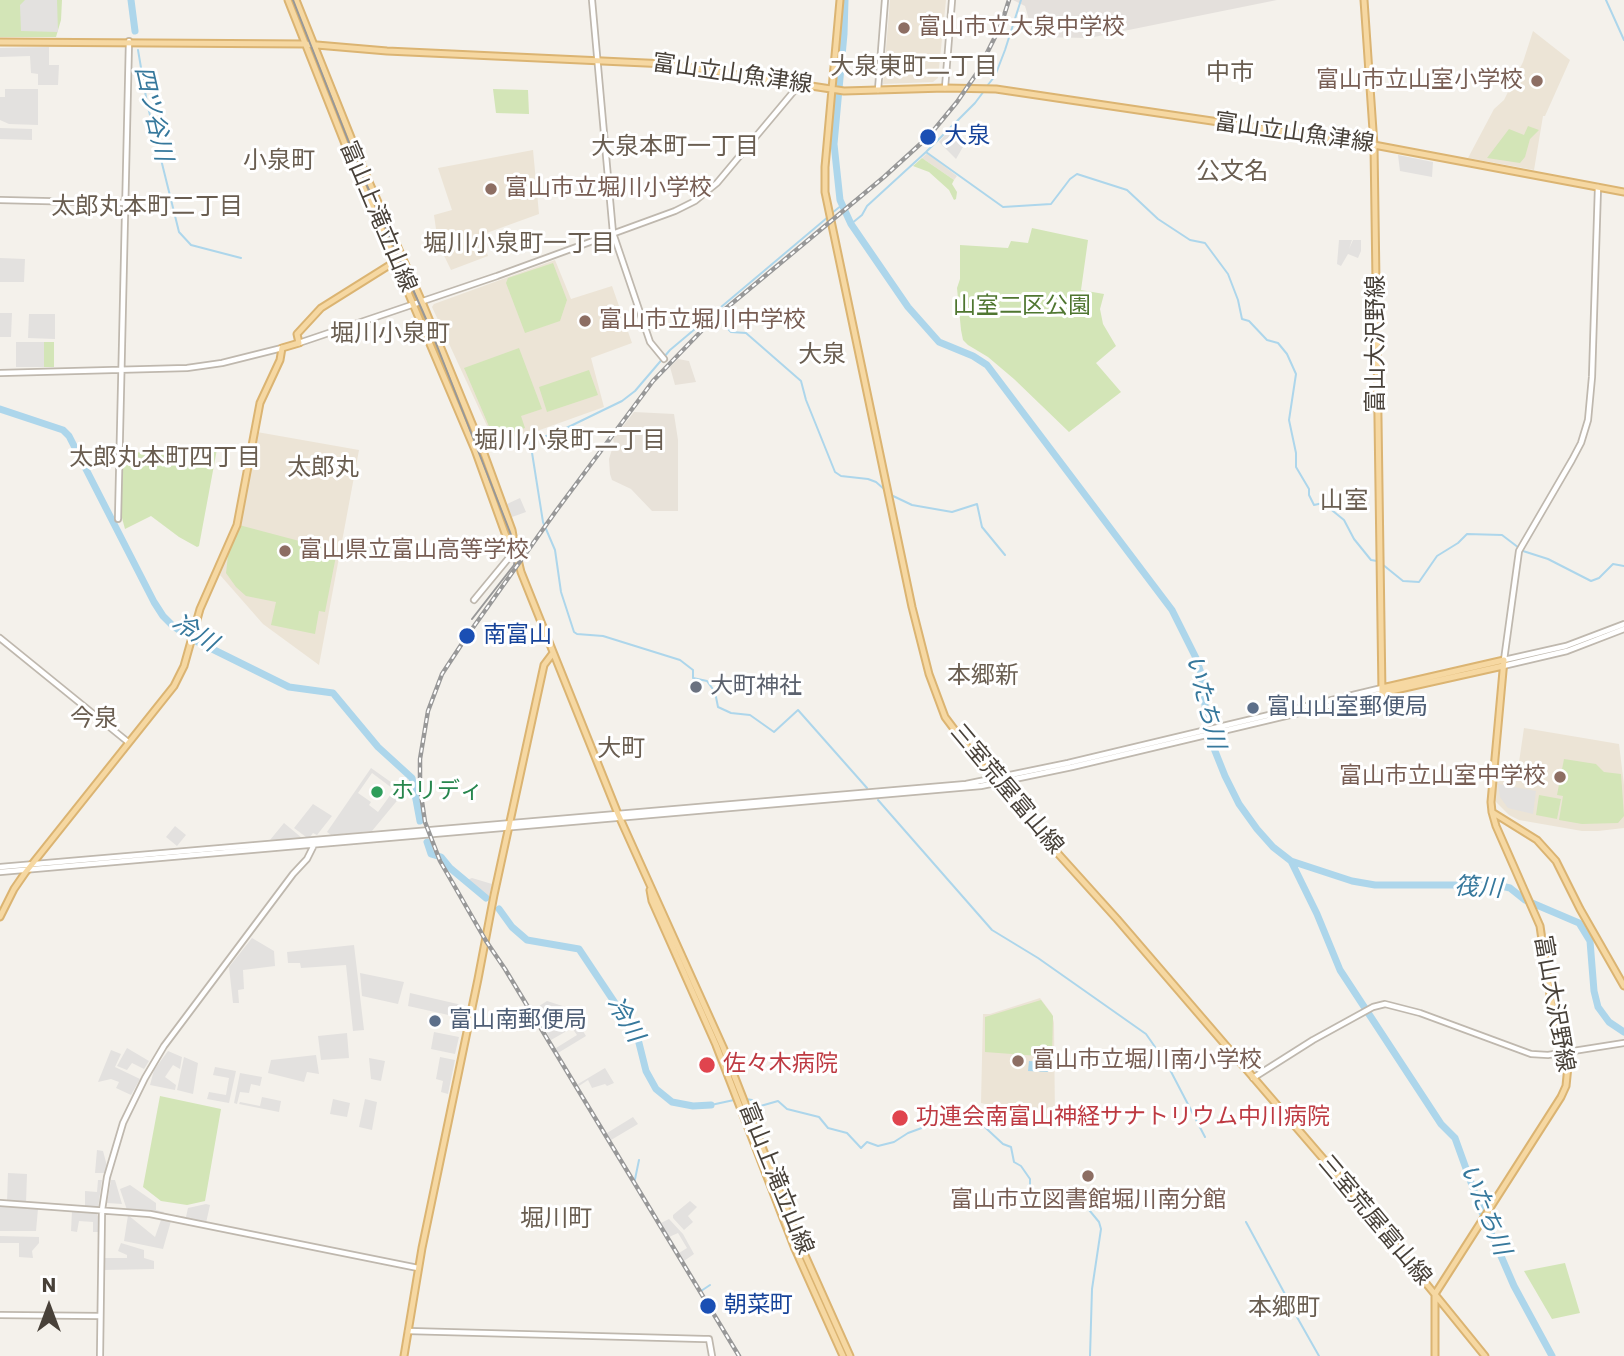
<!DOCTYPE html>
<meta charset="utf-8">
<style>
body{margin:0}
#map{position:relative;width:1624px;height:1356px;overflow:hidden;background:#f4f1eb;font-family:Poppins,sans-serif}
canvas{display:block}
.north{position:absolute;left:14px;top:1272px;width:70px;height:70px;-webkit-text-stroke:5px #fff;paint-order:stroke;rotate:0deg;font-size:19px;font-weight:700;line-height:28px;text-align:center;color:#484139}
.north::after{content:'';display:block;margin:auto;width:24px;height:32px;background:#484139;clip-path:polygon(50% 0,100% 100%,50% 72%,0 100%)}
</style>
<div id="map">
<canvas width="1624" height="1356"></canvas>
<div class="north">N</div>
</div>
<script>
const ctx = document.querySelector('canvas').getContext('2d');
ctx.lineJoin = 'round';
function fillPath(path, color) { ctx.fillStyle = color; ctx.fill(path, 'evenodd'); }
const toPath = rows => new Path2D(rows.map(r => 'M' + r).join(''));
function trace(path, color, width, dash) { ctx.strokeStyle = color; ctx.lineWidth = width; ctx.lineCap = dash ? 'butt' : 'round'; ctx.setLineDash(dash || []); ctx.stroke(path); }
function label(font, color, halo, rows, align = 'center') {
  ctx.font = font + ' Poppins,"Noto Sans JP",sans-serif'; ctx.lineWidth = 6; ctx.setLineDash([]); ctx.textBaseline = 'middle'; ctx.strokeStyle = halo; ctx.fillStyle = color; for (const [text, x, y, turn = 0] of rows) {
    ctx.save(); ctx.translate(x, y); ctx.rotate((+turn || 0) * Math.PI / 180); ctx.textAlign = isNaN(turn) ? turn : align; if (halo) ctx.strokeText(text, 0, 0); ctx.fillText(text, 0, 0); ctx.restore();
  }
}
fillPath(toPath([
 [927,153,957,176,954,180,922,158],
 [678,359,689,361,696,382,675,385,670,367],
 [634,412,674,414,678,440,678,511,652,511,631,489,612,480,610,474,609,459,614,443,613,439]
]), '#e8e2d9');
fillPath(toPath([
 [1013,0,1277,0,1089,38,1034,37,1025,6]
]), '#e4e0dc');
fillPath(toPath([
 [890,0,946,0,938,78,933,82,883,84],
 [1533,31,1570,60,1545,116,1543,116,1534,170,1468,158,1494,109,1504,100,1523,62],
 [533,150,539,214,481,235,488,256,451,270,438,243,434,215,452,210,438,168],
 [555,260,571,299,612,286,632,343,591,358,604,407,537,431,494,441,432,307,434,304],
 [257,432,359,450,319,665,263,624,220,575,239,525],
 [1524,728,1619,744,1624,785,1624,828,1598,831,1582,831,1519,820,1509,815,1495,801,1498,766,1518,769],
 [1040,998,1052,1014,1054,1023,1055,1120,981,1103,983,1014,990,1014]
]), '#ece4d6');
fillPath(toPath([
 [0,0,62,0,61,20,56,37,0,37],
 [493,89,528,90,529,114,496,113],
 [1528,126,1539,130,1530,139,1525,157,1520,163,1487,158,1509,129,1524,135],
 [922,158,954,180,952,184,957,192,956,199,954,200,949,190,929,172,913,166],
 [1032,228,1088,240,1081,290,1104,294,1100,309,1103,324,1116,346,1096,363,1121,392,1069,432,1014,379,988,357,968,345,963,340,961,330,957,288,960,279,960,245,1008,248,1011,241,1028,243],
 [553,263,567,300,560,321,525,333,506,283,508,278],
 [44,342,54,342,54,367,44,367],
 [519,348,542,409,521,416,525,428,494,438,464,368],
 [589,370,598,395,547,412,539,387],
 [217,449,199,546,197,547,179,537,151,516,125,529,122,518,122,453],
 [239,525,337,551,325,612,319,611,315,634,271,625,276,602,246,596,236,587,226,573,228,555],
 [1564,759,1596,764,1604,772,1621,774,1624,816,1618,823,1582,824,1559,820,1563,796,1557,795],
 [1539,795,1561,799,1557,819,1536,815],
 [1041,1000,1053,1016,1052,1057,985,1052,985,1017],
 [160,1096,221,1109,205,1201,187,1205,161,1201,143,1187],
 [1565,1263,1580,1313,1552,1319,1524,1271]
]), '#d3e5b7');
fillPath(toPath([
 [25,0,57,0,58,32,21,31,20,5],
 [49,47,49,65,59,65,58,85,38,85,38,74,31,73,30,56,0,57,0,48],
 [5,89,38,89,38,125,9,124,0,120,0,97,5,97],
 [952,127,967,140,956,159,939,142],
 [0,128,32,129,32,140,0,139],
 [1398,155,1433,162,1432,177,1400,171],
 [1339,240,1352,240,1349,249,1353,240,1361,240,1361,251,1358,258,1348,254,1341,266,1337,264],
 [0,258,25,259,24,282,0,282],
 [0,313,12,313,11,337,0,337],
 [29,314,55,314,55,339,28,338],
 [16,342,44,342,44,367,16,367],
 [520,498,526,512,512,517,507,504],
 [371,768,395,785,392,788,372,773,358,793,371,802,369,805,378,812,402,779,410,785,372,831,331,835,327,832],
 [1498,784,1536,791,1533,814,1508,808,1500,797],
 [313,804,332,816,317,835,313,833,310,837,306,837,294,828],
 [284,823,302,838,270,840],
 [175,826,186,835,177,846,166,837],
 [472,878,492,884,489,897,467,880],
 [252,938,274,951,275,966,243,970,244,989,238,990,239,1003,233,1003,229,967],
 [354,945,364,1030,353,1031,346,965,301,968,300,963,288,963,287,952],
 [360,973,404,982,398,1004,362,996],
 [410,993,462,1005,463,1012,454,1011,453,1016,408,1006],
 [547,1001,569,1008,586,1036,558,1053,556,1048,577,1035,572,1028,551,1040,533,1010],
 [434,1032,459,1037,455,1054,431,1049],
 [347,1033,349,1058,321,1060,318,1036],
 [127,1048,149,1061,144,1069,132,1063,127,1070,117,1066],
 [111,1050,121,1054,115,1067,140,1079,131,1095,116,1088,119,1082,111,1079,98,1082],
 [168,1051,182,1057,180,1069,173,1065,165,1077,176,1085,175,1090,150,1085,154,1070],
 [316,1055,319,1074,307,1072,304,1082,268,1073,271,1060],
 [184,1057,198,1063,193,1094,177,1090],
 [440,1057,455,1060,448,1094,441,1092,443,1081,436,1079],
 [369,1058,385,1061,381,1081,371,1079],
 [215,1067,236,1071,229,1103,207,1099,209,1092,226,1095,229,1078,213,1075],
 [605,1068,614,1083,607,1086,605,1084,592,1088,588,1080,579,1086,578,1084],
 [240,1073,262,1077,260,1086,251,1084,249,1093,240,1092,237,1104,234,1103],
 [262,1097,281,1101,279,1112,239,1104,240,1102,260,1106],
 [333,1099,350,1103,347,1117,330,1114],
 [365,1099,377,1102,372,1130,359,1127],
 [633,1117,638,1124,611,1140,607,1133],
 [97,1150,103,1151,107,1166,105,1173,95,1173],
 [8,1173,27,1174,26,1203,7,1202],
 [98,1180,102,1180,98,1208,85,1207,85,1191,97,1192],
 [111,1180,115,1180,122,1204,107,1203],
 [130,1185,156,1203,156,1210,164,1212,163,1215,127,1210,120,1189],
 [690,1201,697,1207,688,1216,693,1222,684,1230,673,1218,673,1215],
 [206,1204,210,1205,206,1223,174,1217,175,1215,186,1217,188,1208],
 [0,1206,38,1209,36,1231,0,1231],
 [72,1211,96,1213,98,1216,98,1232,93,1232,93,1222,79,1221,77,1232,71,1231],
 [128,1215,155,1237,161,1220,171,1221,163,1249,124,1241],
 [669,1219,683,1234,694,1254,684,1261,679,1253,687,1248,678,1233,669,1237,661,1223],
 [0,1236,39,1237,39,1243,32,1251,33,1258,19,1257,19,1243,0,1243],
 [121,1243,144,1250,144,1258,154,1261,154,1269,103,1270,103,1258,127,1258,127,1255,118,1251]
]), '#e3e1df');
fillPath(toPath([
 [1029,1061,1049,1062,1048,1072,1028,1071]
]), '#add6eb');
trace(toPath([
 [1606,0,1624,40],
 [138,50,147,103,179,232,191,245,241,258],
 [987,86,995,76,1005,50,1021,0],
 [926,152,1003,207,1051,204,1070,179,1077,174,1127,190,1158,219,1190,240,1205,243,1228,274,1238,300,1242,319,1249,321,1267,340,1278,343,1287,354,1296,374,1289,420,1296,453,1296,467,1309,489,1309,495,1314,505,1323,503,1344,520,1354,539,1371,560,1377,561],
 [832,213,842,205],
 [828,217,670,350,635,391,622,401,554,434,530,440,543,522,555,550,561,592,574,632,577,634,603,636,680,660,693,670,693,678,707,681,715,692,718,707,731,713,750,715,774,732,798,710,867,788],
 [851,224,862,215,867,206,926,152,975,103,984,91],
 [713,313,731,332,746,333,801,381,806,400,835,472,841,476,868,479,876,482,884,489],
 [891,495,912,505,952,512,977,504,982,527,1005,555],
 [1382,564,1403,581,1419,582,1437,556,1458,543,1467,534,1502,535,1523,551,1548,559,1591,581,1599,578,1613,564,1624,566],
 [878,800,992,930,1038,958,1146,1034,1167,1064,1205,1137],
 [746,1099,752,1100,757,1107,778,1101,787,1109,819,1117,828,1128,847,1133,861,1148,867,1142,878,1146,894,1142,908,1133,960,1114,975,1118,1003,1144,1011,1147,1014,1162,1021,1166,1030,1179,1030,1193,1085,1205,1099,1222,1101,1229,1092,1289,1090,1356],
 [711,1105,734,1100],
 [634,1184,639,1160],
 [1246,1222,1286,1296],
 [701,1291,710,1285],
 [1289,1303,1319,1356]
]), '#add6eb', 2);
trace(toPath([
 [131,0,135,31],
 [845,0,844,34,834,144,840,200,851,224,908,307,939,342,973,356,987,365,1172,610,1196,658,1201,673,1207,721,1213,746,1225,776,1239,804,1257,829,1273,847,1291,861,1317,914,1340,970,1441,1124,1455,1138,1481,1210,1514,1286,1552,1356],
 [0,409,63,430,69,436,154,602,163,616,173,626,196,641,289,687,333,693,378,747,412,778,420,821],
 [427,842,431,854,441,857,450,868,486,898],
 [1291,861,1352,881,1375,885,1497,885,1510,888,1525,900,1579,923,1590,941,1594,991,1598,1007,1609,1022,1624,1032],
 [499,909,512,927,527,940,579,949,621,1012,627,1026,638,1039,646,1071,656,1089,672,1102,693,1106,711,1105]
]), '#add6eb', 7);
const minor = toPath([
 [592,0,613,233,650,342,664,359],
 [945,88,952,0],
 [878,90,885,0],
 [1598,187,1592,377,1588,420,1581,443,1572,460,1519,551,1504,660,1566,646,1624,624],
 [0,200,126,203],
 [299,343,497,276,675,211,695,201,717,183,799,85],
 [0,373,187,368,222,363,282,348],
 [118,519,129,41],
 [474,600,512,554,514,548],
 [0,638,128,742],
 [1503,666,1567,651,1624,629],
 [0,867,966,784,1068,763,1382,688],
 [0,872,981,786,1072,767,1382,693],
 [1253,1078,1313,1040,1373,1007,1385,1004,1420,1013,1531,1054,1548,1055,1624,1043],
 [0,1203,150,1214,418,1268],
 [0,1315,100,1316],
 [408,1331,704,1339,709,1339,712,1356],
 [100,1356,102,1210,107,1177,123,1123,145,1078,164,1046,293,874,307,859,314,845]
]);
const major = toPath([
 [288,0,345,144,475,450,506,536,515,547,512,530,482,448,422,302,366,175,296,0],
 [840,0,825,167,825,192,912,607,929,674,945,717,978,761,1034,827,1117,919,1351,1191,1485,1356],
 [1364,0,1374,145,1382,693,1503,666],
 [0,42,305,44,387,51,667,64,844,91,945,88,996,89,1374,145,1624,192],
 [515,547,521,572,618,814,723,1047,800,1244,850,1356],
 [1382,688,1504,660,1491,802,1492,812,1496,826,1540,926,1550,995,1568,1066,1566,1086,1561,1097,1435,1294,1435,1356],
 [1492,812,1537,840,1556,861,1580,909,1624,986],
 [650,890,652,901,716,1045,795,1249,843,1356],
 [0,917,14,889,25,873,174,686,184,666,200,609,237,525,260,403,280,360,282,348,299,343,297,334,321,308,396,261],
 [404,1356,422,1248,478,979,494,895,544,665,553,653]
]);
trace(minor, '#bfb8ae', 8);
trace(major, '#dbb472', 9);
trace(minor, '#fff', 4.5);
trace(major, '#f6d8a2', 5);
trace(toPath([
 [293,0,357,163,430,328,517,550,514,565,472,619]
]), '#989898', 2);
const rail = toPath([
 [739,1356,505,969,486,941,440,861,425,822,420,788,420,759,428,711,442,674,467,636,556,511,653,381,712,320,884,177,928,137,957,102,977,73,1001,25,1009,0]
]);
trace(rail, '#989898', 4.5);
trace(rail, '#fff', 2, [5]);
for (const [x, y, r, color] of [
 [904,28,7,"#8d6e63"],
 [1537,81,7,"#8d6e63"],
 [928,137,9,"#1a4fb4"],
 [491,189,7,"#8d6e63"],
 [585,321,7,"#8d6e63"],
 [285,551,7,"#8d6e63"],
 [467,636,9,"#1a4fb4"],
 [696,687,7,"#6b7280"],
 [1253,708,7,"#5c6f8a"],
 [1560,777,7,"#8d6e63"],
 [377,792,7,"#2e9e5b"],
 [435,1021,7,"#5c6f8a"],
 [1018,1061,7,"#8d6e63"],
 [707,1065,9,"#e0444e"],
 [900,1118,9,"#e0444e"],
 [1088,1176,7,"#8d6e63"],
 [708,1306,9,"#1a4fb4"]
]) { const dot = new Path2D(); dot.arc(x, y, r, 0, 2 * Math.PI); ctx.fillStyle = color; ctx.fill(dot); trace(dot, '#fff', 2.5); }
label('23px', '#785e54', '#fff', [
 ["富山市立大泉中学校",918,28],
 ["富山市立山室小学校",1523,81,"right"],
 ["富山市立堀川小学校",505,189],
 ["富山市立堀川中学校",599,321],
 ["富山県立富山高等学校",299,551],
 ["富山市立山室中学校",1546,777,"right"],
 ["富山市立堀川南小学校",1032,1061],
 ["富山市立図書館堀川南分館",1088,1201,"center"]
], 'left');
label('23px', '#484139', '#fff', [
 ["富山立山魚津線",732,75,8],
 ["富山立山魚津線",1294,134,8],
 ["富山上滝立山線",377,217,67],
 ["富山大沢野線",1377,344,-90],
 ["三室荒屋富山線",1006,790,50],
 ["富山大沢野線",1553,1004,80],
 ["富山上滝立山線",775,1179,68],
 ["三室荒屋富山線",1374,1221,50]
]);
label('23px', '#164399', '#fff', [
 ["大泉",944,137],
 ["南富山",483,636],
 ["朝菜町",724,1306]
], 'left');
label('23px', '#4f7630', '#fff', [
 ["山室二区公園",1022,307]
]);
label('23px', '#5b616d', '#fff', [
 ["大町神社",710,687]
], 'left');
label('23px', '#4e5e75', '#fff', [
 ["富山山室郵便局",1267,708],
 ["富山南郵便局",449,1021]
], 'left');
label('23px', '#27864d', '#fff', [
 ["ホリディ",391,792]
], 'left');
label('23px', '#be3a42', '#fff', [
 ["佐々木病院",723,1065],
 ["功連会南富山神経サナトリウム中川病院",916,1118]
], 'left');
label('24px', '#6a5e51', '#fff', [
 ["大泉東町二丁目",914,68],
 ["中市",1230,74],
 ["大泉本町一丁目",675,148],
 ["小泉町",279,162],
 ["公文名",1232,173],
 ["太郎丸本町二丁目",147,208],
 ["堀川小泉町一丁目",519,245],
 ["堀川小泉町",390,335],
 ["大泉",822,356],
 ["堀川小泉町二丁目",570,442],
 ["太郎丸本町四丁目",165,459],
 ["太郎丸",323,469],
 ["山室",1344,502],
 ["本郷新",983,677],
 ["今泉",94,720],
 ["大町",621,750],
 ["堀川町",556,1220],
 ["本郷町",1284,1309]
]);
label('italic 24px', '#36789c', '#fff', [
 ["四ツ谷川",152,114,77],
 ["冷川",194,634,32],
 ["いたち川",1204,702,76],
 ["筏川",1478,889,3],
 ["冷川",624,1020,59],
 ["いたち川",1484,1210,68]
]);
</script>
